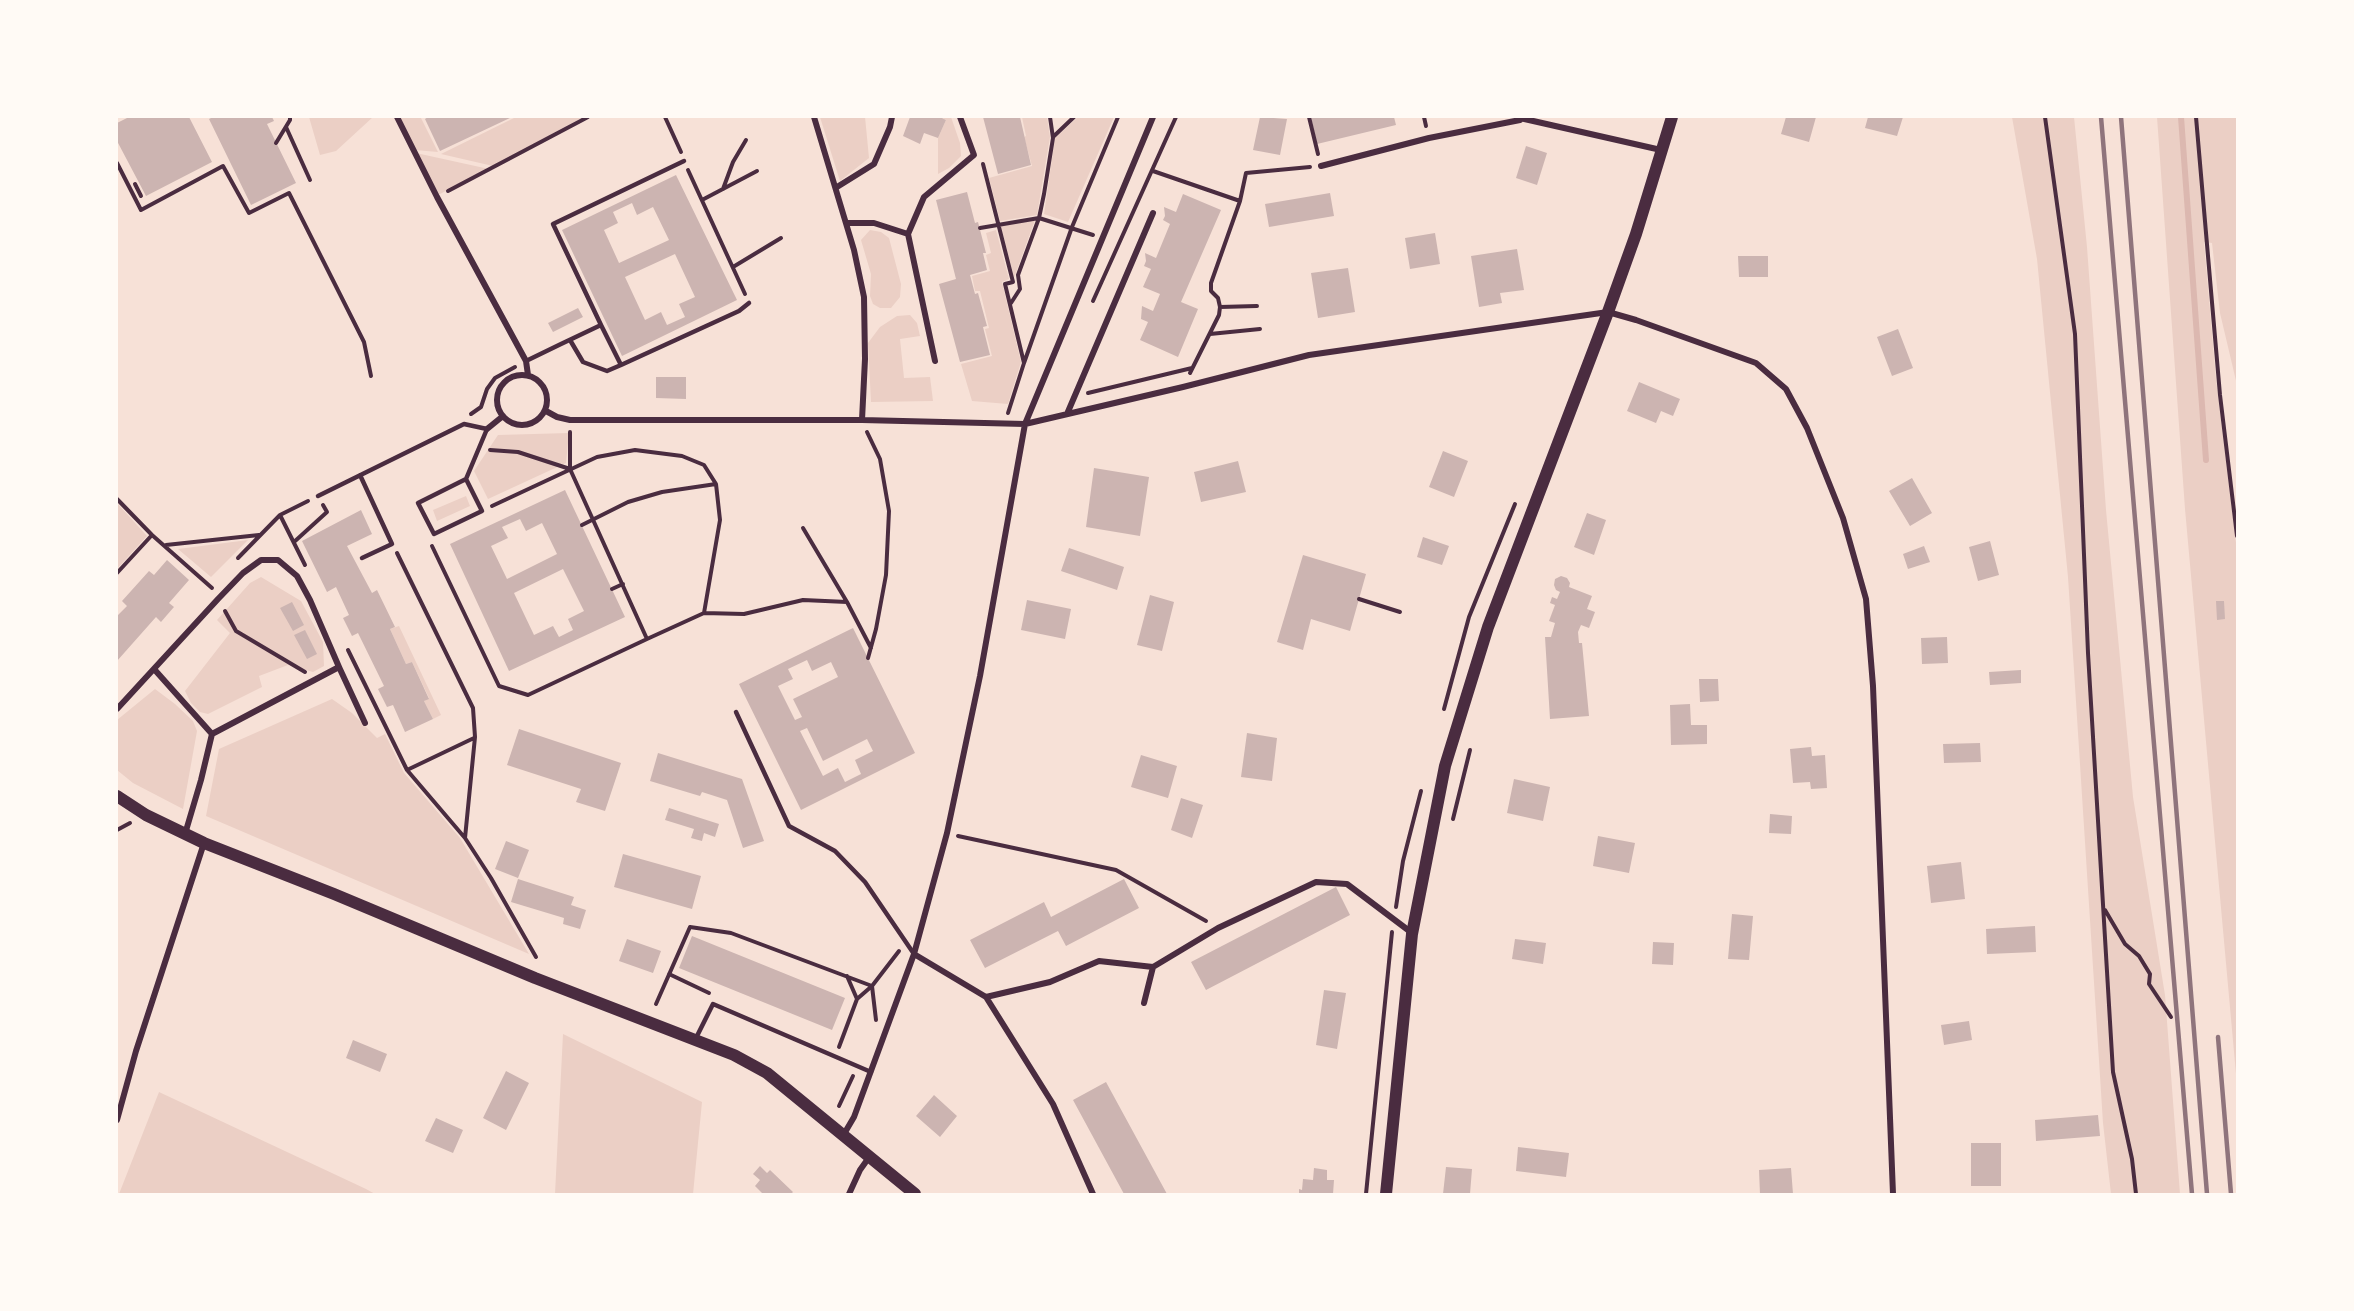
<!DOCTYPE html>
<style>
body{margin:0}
#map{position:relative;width:2354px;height:1311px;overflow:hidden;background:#f7e1d7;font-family:"Public Sans",sans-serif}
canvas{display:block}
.frame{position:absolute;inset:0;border:118px solid #fffaf5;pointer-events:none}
</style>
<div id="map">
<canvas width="2354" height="1311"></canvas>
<div class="frame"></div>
</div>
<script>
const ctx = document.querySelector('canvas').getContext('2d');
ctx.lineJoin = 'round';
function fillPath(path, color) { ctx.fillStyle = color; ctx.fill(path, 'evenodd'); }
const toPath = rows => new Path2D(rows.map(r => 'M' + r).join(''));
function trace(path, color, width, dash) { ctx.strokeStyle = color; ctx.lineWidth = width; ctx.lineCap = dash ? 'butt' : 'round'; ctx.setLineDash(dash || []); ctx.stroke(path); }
fillPath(toPath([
 [309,117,373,117,336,151,320,155],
 [422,117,421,118,438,152,415,150,400,118],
 [516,117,583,117,493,166,441,154],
 [820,117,865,117,869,158,840,181],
 [941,117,951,117,960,143,961,156,949,168,938,174,938,138,946,120],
 [1022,117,1047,117,1050,137,1037,215,1000,221,989,178,1032,166,1024,137,1026,136],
 [1078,117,1114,117,1068,222,1044,214,1055,138],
 [2012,117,2074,117,2087,247,2106,510,2133,797,2165,995,2180,1194,2111,1194,2103,1123,2068,577,2037,259],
 [2157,117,2237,117,2237,385,2220,313,2212,243,2204,242,2216,379,2237,551,2237,1085,2185,509],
 [416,153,489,169,438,195],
 [1035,220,1014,278,1001,226],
 [870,230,881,232,889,238,901,284,900,297,891,308,880,308,873,304,870,296,871,274,861,240],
 [996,230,1009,279,1002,282,1021,362,1008,404,972,401,961,364,992,356,985,329,989,328,980,291,975,291,972,276,990,271,986,255,991,253,986,233],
 [910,315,917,323,920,336,900,339,904,378,930,377,933,401,871,402,868,343,880,327,897,316],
 [569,433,566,463,488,499,474,471,498,435],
 [466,496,470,506,437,521,433,510],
 [117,503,147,536,117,569],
 [248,540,211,577,178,549],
 [261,577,301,601,323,642,324,666,313,672,288,665,259,676,262,687,208,714,200,712,191,703,185,691,230,633,217,620,250,583],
 [399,626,441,715,433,719,424,701,429,698,412,662,406,664,390,629],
 [155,689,175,704,193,721,197,731,183,809,133,783,117,770,117,720],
 [332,699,352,713,377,738,385,734,404,773,460,838,529,954,206,816,219,749],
 [563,1034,702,1102,693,1194,555,1194],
 [159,1092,366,1189,375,1194,119,1194]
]), '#ebcfc5');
trace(toPath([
 [2181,117,2206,460]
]), '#dcb8b0', 6);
fillPath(toPath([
 [129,117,189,117,212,162,146,196,117,141,117,123],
 [213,117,272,117,274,121,267,124,296,183,251,205,209,119],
 [428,117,512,117,440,151,425,119],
 [910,117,940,117,946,120,938,138,924,133,920,144,903,136],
 [983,117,1020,117,1031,165,998,174],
 [1260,117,1287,119,1280,155,1253,150],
 [1311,117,1394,117,1396,125,1317,144],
 [1786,117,1816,117,1809,142,1781,134],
 [1868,117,1903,117,1897,136,1865,128],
 [1526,146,1547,153,1537,185,1516,178],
 [676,175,737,300,622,356,562,230],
 [632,203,637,215,653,207,669,240,619,263,604,230,618,223,613,212],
 [675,254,695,297,679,304,685,317,667,325,661,312,645,320,625,277],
 [967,192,975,223,978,222,986,253,983,253,987,270,970,275,975,294,978,293,987,326,983,327,990,355,960,362,939,284,956,279,936,200],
 [1330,193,1334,216,1269,227,1265,204],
 [1183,194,1221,210,1181,302,1198,309,1178,357,1140,340,1148,322,1141,319,1142,306,1153,311,1160,294,1143,287,1151,269,1144,266,1146,261,1145,253,1156,258,1170,224,1163,220,1165,216,1164,207,1176,212],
 [1435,233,1440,264,1410,269,1405,238],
 [1517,249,1524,290,1500,293,1502,303,1479,307,1471,256],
 [1738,256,1768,256,1768,277,1739,277],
 [1348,268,1355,312,1318,318,1311,273],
 [578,308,583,317,553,332,548,323],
 [1898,329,1913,368,1892,376,1877,337],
 [656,377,686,377,686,399,656,398],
 [1639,382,1680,399,1673,416,1661,411,1656,423,1627,411],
 [1443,451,1468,461,1454,497,1429,487],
 [1238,461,1246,492,1201,502,1194,472],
 [1094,468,1149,477,1140,536,1086,527],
 [1912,478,1932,513,1910,526,1889,491],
 [565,490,625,617,509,671,450,544],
 [520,519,526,531,542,523,557,554,507,579,491,546,508,538,502,527],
 [563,569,584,611,568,619,573,630,559,637,553,626,534,635,514,593],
 [361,510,372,534,347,546,372,593,377,590,395,627,390,629,406,664,412,662,429,699,424,701,433,719,405,732,393,705,387,707,378,689,384,686,358,633,352,636,343,618,349,615,336,587,327,592,302,541],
 [1587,513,1606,520,1594,555,1574,547],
 [1423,537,1449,546,1442,565,1417,557],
 [1990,541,1999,575,1978,581,1969,547],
 [1924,546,1930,562,1908,569,1903,554],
 [1069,548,1124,567,1117,590,1061,571],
 [1303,555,1366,574,1350,631,1311,619,1303,650,1277,642],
 [167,560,189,580,169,603,174,607,167,615,161,622,156,617,117,661,117,616,127,606,122,601,149,571,154,575],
 [1561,576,1567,578,1570,583,1569,587,1592,596,1587,609,1595,612,1589,628,1581,625,1578,632,1579,643,1582,643,1589,716,1550,719,1545,637,1551,637,1555,623,1549,621,1555,605,1550,603,1552,597,1557,599,1560,592,1556,590,1554,585,1555,579],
 [1150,595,1174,602,1162,651,1137,645],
 [1027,600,1071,609,1065,639,1021,630],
 [2216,601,2224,601,2225,619,2217,620],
 [292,602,304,625,293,631,280,608],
 [853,628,915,753,801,810,739,684],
 [807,660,812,671,831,662,838,677,793,699,802,717,795,720,778,686,793,679,788,669],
 [807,728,823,761,867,739,873,751,855,760,861,774,845,782,838,768,823,776,800,731],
 [305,630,317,654,307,659,294,635],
 [1947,637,1948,663,1922,664,1921,638],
 [2021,670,2021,683,1990,685,1989,672],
 [1699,679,1718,679,1719,701,1700,702],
 [1690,704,1691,725,1707,725,1707,744,1671,745,1670,705],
 [519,729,621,763,605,811,576,802,581,789,507,765],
 [1247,733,1277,738,1272,781,1241,777],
 [1980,743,1981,762,1944,763,1943,744],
 [1811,747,1812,756,1825,755,1827,788,1811,789,1810,782,1793,783,1790,749],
 [658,753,742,779,764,841,743,848,727,800,702,792,700,796,650,781],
 [1141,755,1177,766,1168,798,1131,787],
 [1514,779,1550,787,1543,821,1507,813],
 [1181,798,1203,805,1192,838,1171,830],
 [669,808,719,824,715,837,704,833,702,841,691,838,694,829,665,820],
 [1770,814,1792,816,1791,834,1769,833],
 [1598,836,1635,843,1629,873,1593,866],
 [506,841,529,850,518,878,495,869],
 [623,854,701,876,692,909,614,887],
 [1961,862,1965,899,1931,903,1927,866],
 [518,879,574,897,571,905,586,910,580,929,563,924,564,918,511,902],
 [1124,879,1139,908,1066,946,1058,931,985,968,970,940,1044,902,1051,917],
 [1336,887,1350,915,1206,990,1191,962],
 [1732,914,1753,916,1749,960,1728,959],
 [2035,926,2036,952,1987,954,1986,929],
 [692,936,845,998,832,1030,679,968],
 [627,939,661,951,653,973,619,961],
 [1515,939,1546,943,1543,964,1512,959],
 [1653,942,1674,943,1673,965,1652,964],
 [1324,990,1346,993,1337,1049,1316,1045],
 [1969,1021,1972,1040,1944,1045,1941,1025],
 [353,1040,387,1054,380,1072,346,1058],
 [506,1071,529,1083,506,1130,483,1118],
 [1106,1082,1167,1194,1124,1194,1073,1100],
 [934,1095,957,1116,940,1137,916,1116],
 [2098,1115,2100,1136,2036,1141,2035,1120],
 [436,1118,463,1130,453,1153,425,1141],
 [1971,1143,2001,1143,2001,1186,1971,1186],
 [1518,1147,1569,1153,1566,1177,1516,1171],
 [760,1166,767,1173,770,1170,793,1192,791,1194,763,1194,755,1186,760,1180,753,1174],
 [1446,1167,1472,1169,1470,1194,1443,1194],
 [1314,1168,1327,1170,1327,1180,1334,1180,1333,1194,1299,1194,1299,1189,1302,1190,1303,1179,1313,1180],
 [1791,1168,1793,1194,1760,1194,1759,1170]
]), '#ccb4b1');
trace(toPath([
 [665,117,681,152],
 [1309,117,1318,154],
 [1424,117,1426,126],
 [2045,117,2075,334,2088,653,2113,1072,2132,1159,2136,1194],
 [2196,117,2220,395,2237,536],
 [286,127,310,180],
 [1053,137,1074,117],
 [276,143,290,120,290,117],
 [117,163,141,210,223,166,249,213,289,193,364,342,371,376],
 [983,164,1013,282,1005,284,1024,363,1008,413],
 [688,170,745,294],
 [1153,171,1240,201],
 [135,184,141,196],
 [723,189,733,162,746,140],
 [448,191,588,117],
 [702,200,757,171],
 [980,228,1039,218,1093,235],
 [733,267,781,238],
 [1093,301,1176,117],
 [1011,303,1020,289,1018,275,1039,218,1044,194,1053,138,1050,117],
 [1220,307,1257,306],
 [1210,334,1260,329],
 [1024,363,1072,227,1118,117],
 [1190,373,1219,315,1220,307,1218,298,1211,291,1211,283,1240,201,1246,173,1310,167],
 [1088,393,1192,368],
 [471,414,481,407,487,389,495,378,515,367],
 [570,432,570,469,647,639,704,613,744,614,803,600,847,602,871,648],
 [867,432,880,459,889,511,886,575,876,629,868,658],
 [490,450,518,452,570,469],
 [117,499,152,535,212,588],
 [492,506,597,457,635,450,682,456,704,465,716,484],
 [280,515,305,565],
 [582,525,628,502,662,492,716,484,720,520,704,613],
 [803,528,847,602],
 [294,542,327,512,323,505],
 [166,545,259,535],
 [432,546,499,686,528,695,647,639],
 [397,553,473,708,475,737,465,838],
 [238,558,280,515,308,501],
 [117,573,152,535],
 [612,589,623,584],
 [1359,599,1400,612],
 [225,611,236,631,305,672],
 [348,650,407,770,465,838,491,878,536,957],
 [1444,709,1469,617,1515,504],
 [407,770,474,738],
 [1453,819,1470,750],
 [117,830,130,823],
 [958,836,1116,870,1206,921],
 [1396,907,1403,861,1421,791],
 [2105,910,2125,944,2139,956,2150,974,2149,984,2171,1017],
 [669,974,709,993],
 [847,976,857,999],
 [656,1004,690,927,731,933,872,986,876,1020],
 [839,1047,857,999,872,986,899,951],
 [839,1106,853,1076],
 [1366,1194,1392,932]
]), '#4a2c40', 4);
trace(toPath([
 [601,325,553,224,684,161],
 [526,361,561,344,601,325,621,365,607,371,583,362,570,340],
 [621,365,739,311,749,303],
 [360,475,392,544,362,558],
 [318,496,464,424,487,429,466,479,418,503,434,534,482,511,466,479],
 [736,712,789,826,835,851,865,882,914,954],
 [696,1038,713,1004,871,1072]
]), '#4a2c40', 4.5);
trace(toPath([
 [397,117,437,197,526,361,528,375],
 [814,117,854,250,864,297,865,359,862,420],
 [1520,118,1661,150],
 [1321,166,1429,138,1520,120],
 [837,187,874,164,890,127,892,117],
 [847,223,874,223,908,234,935,361],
 [908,234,924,197,974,155,960,117],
 '497 400a25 25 0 1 1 50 0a25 25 0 1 1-50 0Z',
 [546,411,557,417,570,420,862,420,1025,424,1183,387,1309,355,1608,312,1636,320,1756,363,1786,389,1807,428,1843,518,1866,599,1873,686,1893,1194],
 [1067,414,1153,213],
 [487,429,503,416],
 [339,667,365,723],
 [117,709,218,599,243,573,261,560,278,560,297,576,310,600,339,667,212,734,154,669],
 [185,834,201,780,212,734],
 [914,954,986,997,1053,1104,1093,1194],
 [986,997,1050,982,1099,961,1153,967],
 [1144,1003,1153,967,1218,928,1316,882,1347,884,1412,933],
 [117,1120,136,1051,204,843],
 [844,1134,854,1117,914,954,947,833,980,676,1025,424,1153,117],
 [849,1194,860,1170,870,1156]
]), '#4a2c40', 6);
trace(toPath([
 [117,796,146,815,204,843,334,894,535,978,734,1055,767,1073,915,1194],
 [1386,1194,1412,934,1445,766,1488,627,1608,312,1636,234,1672,117]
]), '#4a2c40', 12);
trace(toPath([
 [2101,117,2192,1194],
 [2121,117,2207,1194],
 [2218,1037,2231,1194]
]), '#8f747c', 4.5);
</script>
